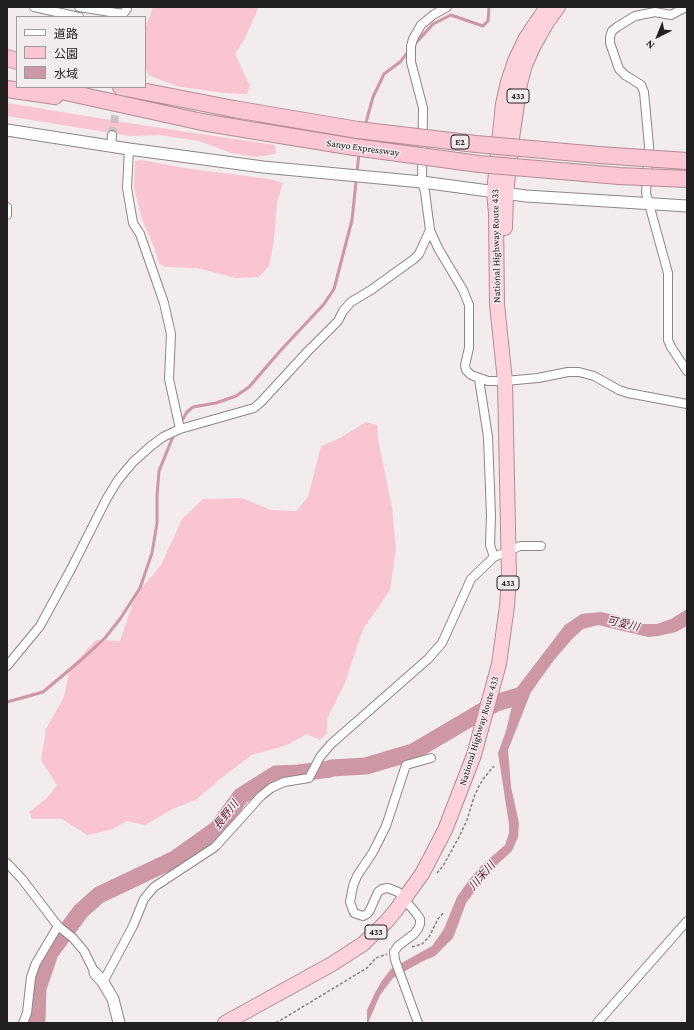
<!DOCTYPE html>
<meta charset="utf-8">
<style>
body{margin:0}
#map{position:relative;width:694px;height:1030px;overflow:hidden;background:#f2eced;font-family:"Crimson Pro","Noto Sans JP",serif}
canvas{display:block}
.frame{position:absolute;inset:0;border:8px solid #232021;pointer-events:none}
.legend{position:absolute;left:16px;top:16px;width:130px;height:72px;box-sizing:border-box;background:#f2eced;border:1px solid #9f9a9b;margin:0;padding:5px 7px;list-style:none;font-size:12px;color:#232021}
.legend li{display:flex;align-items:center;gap:8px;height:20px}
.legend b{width:20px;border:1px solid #9f9a9b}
.north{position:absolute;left:638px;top:16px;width:40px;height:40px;-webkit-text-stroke:3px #f2eced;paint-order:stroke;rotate:223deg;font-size:11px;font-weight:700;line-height:16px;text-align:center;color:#232021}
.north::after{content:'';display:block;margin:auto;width:14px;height:18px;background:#232021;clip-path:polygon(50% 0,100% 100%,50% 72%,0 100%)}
</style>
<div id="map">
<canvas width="694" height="1030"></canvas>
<div class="frame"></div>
<ul class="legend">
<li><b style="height:5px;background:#fff"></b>道路</li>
<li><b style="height:11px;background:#fac5d3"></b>公園</li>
<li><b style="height:11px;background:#cd97a5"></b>水域</li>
</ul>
<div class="north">N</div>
</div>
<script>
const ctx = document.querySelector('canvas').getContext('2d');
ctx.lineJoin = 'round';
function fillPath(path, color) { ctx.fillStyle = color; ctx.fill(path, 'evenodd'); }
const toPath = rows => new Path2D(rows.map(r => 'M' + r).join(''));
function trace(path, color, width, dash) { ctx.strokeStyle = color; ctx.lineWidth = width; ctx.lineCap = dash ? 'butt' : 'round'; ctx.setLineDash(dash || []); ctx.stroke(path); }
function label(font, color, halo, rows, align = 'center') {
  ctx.font = font + ' "Crimson Pro","Noto Sans JP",serif'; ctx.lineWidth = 3; ctx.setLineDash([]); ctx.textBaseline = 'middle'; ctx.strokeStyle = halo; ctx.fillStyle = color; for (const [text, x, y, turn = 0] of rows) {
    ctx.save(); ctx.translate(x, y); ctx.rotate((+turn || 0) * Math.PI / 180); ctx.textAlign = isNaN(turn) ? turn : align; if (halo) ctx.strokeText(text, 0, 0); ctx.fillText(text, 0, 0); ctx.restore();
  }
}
fillPath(toPath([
 [153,7,259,7,244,40,235,54,250,86,247,94,223,93,176,86,148,75,145,67,145,29],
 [7,103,135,124,275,145,276,154,255,157,231,153,199,141,159,135,130,136,7,116],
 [142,160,184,168,270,179,283,183,277,202,274,240,269,266,259,277,236,278,197,268,165,267,159,263,154,247,142,219,134,188,135,161],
 [366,422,377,425,379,445,392,507,396,550,390,590,363,629,345,683,327,719,327,733,320,740,307,734,287,745,252,755,224,776,197,799,171,810,145,825,127,821,110,830,87,835,62,819,32,819,29,812,47,798,57,785,41,760,46,729,64,697,70,668,96,640,120,641,135,596,161,565,182,519,203,499,242,498,271,510,296,511,308,497,321,446,340,438]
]), '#fac5d3');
fillPath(toPath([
 [687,609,687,626,676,632,658,636,648,637,598,625,583,629,573,638,554,660,531,692,508,750,511,787,519,823,518,837,512,851,489,872,466,903,453,938,435,956,423,961,393,978,380,995,368,1023,367,1023,367,1010,375,993,381,982,391,969,432,946,444,929,457,897,469,880,481,866,505,845,509,833,509,824,498,753,506,731,516,689,565,625,581,614,601,612,615,615,632,622,644,624,657,624,671,619]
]), '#cd97a5');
trace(toPath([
 [414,45,433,24,451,15,483,26,488,21,489,7],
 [365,126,373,97,384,74,400,62,409,51],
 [181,422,187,412,193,407,216,403,236,396,249,387,281,350,324,304,334,289,352,220,359,153],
 [7,702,43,692,80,661,105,638,120,619,140,588,152,553,157,523,157,496,159,471,174,434]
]), '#cd97a5', 3);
trace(toPath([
 [35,1023,37,1020,38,988,50,953,81,911,99,895,175,859,217,829,241,796,276,774,299,773,330,769,331,768,366,766,413,752,496,703,519,696]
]), '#cd97a5', 17);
trace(toPath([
 [112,135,120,87]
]), '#c9c3c4', 8, [8, 4]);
const minor = toPath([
 [34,7,79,17],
 [79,7,123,14,127,9,127,7],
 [686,7,671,15,655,12,635,16,617,27,612,31,610,37,610,43,619,69,625,75,641,85,644,92,649,146,646,193,668,273,668,340,671,347,687,371],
 [111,147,112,135],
 [129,149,127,188,133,223,140,234,164,303,171,334,169,379,180,429],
 [7,207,7,215],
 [430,230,438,248,463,290,469,305,469,348,465,365,466,370,471,375,488,381,505,381,538,378,568,372,579,372,594,376,619,390,628,393,687,404],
 [494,557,520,546,541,546],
 [7,666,40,626,71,569,107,498,118,480,133,462,151,446,163,437,180,429,254,408,261,402,308,351,338,321,343,311,351,302,371,290,414,259,419,254,430,230,425,192,422,182,423,108,411,62,411,46,413,39,421,25,433,15,447,7],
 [7,863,22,879,58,926,73,938,84,951,95,973],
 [103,982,133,926,144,899,154,887,215,847,261,796,271,788,284,782,309,778,320,757,331,744,428,659,442,643,471,579,494,557,490,545,491,515,488,437,479,379],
 [23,1023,27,1013,31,977,36,963,58,926],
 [418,1023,395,960,394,952,398,946,414,934,418,929,420,924,420,919,416,913,398,892,388,888,382,889,378,892,370,910,367,914,363,916,354,913,350,902,353,886,357,876,373,852,386,826,406,765,431,758],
 [597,1023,687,921]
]);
const tertiary = toPath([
 [7,130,129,149,263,167,422,182,526,196,687,206],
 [95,973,103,982,113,999,119,1023]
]);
const trunk = toPath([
 [505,228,506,194,512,138,520,84,525,65,534,45,547,22,558,7],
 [225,1023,332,964,363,944,386,922,396,910,422,874,445,830,474,755,499,664,507,606,509,577,505,381,497,304,496,213,494,192,503,104,508,82,515,61,526,38,547,7]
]);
const motorway = toPath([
 [7,58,17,61],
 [43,87,202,122,256,131],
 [121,87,234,109],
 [7,89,55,96]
]);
trace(minor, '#8c8688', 10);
trace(tertiary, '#8c8688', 13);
trace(trunk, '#b18c95', 16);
trace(motorway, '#b18c95', 18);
trace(toPath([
 [437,873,443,866,459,837,467,820,474,797,479,786,484,778,494,766],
 [412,947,422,944,429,937,438,919,444,912],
 [276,1023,367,968,376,958,387,954]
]), '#847f80', 1.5, [3, 2]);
trace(minor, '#fff', 8);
trace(tertiary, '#fff', 11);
trace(trunk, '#fed2dc', 14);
trace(motorway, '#fdc6d4', 16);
const motorwayBridge = toPath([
 [234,109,358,130,476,144,599,155,687,161],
 [256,131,354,147,479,164,619,176,687,179]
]);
trace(motorwayBridge, '#b18c95', 18, []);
trace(motorwayBridge, '#fdc6d4', 16);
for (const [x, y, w] of [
 [518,96,22],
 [460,142,18],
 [508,583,22],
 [376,932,22]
]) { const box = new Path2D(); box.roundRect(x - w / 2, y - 7, w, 14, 3); ctx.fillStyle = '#f2eced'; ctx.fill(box); trace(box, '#232021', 1); }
label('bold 9px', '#232021', null, [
 ["433",518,96],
 ["E2",460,142],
 ["433",508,583],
 ["433",376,932]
]);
label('10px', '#232021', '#f2eced', [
 ["Sanyo Expressway",363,148,8],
 ["National Highway Route 433",496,246,-91],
 ["National Highway Route 433",479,731,-73]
]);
label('italic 11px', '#5b1b32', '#f2eced', [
 ["可愛川",623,624,13],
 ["長野川",226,815,-52],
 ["川末川",482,876,-49]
]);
</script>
